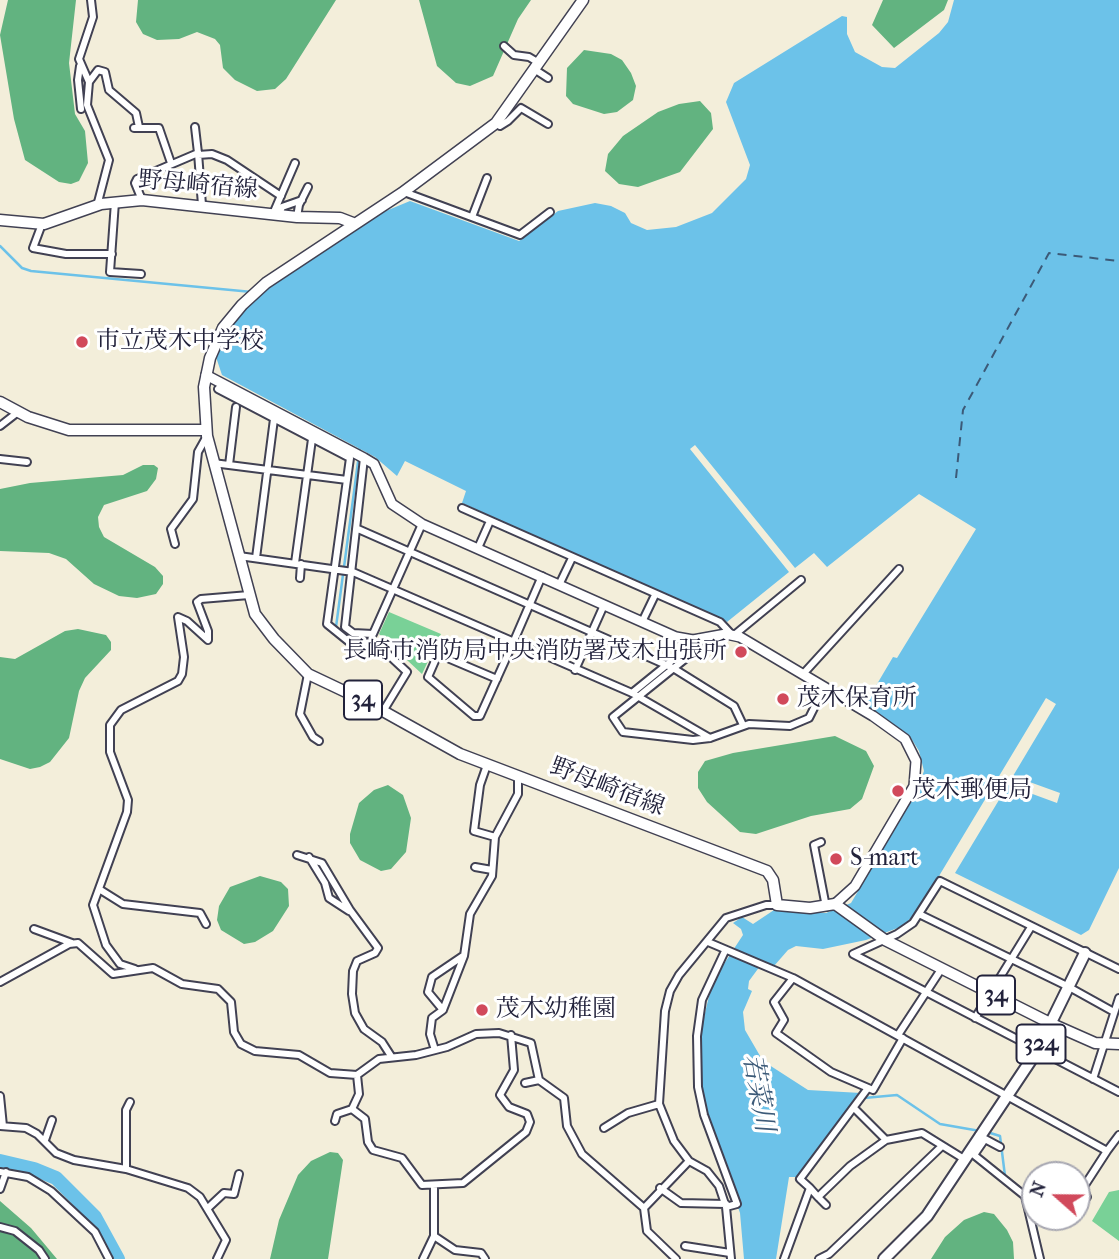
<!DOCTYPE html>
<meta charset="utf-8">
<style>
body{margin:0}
#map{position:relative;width:1119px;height:1259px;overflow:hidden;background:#f3eeda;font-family:"IM FELL French Canon",serif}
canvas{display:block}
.north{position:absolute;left:1021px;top:1161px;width:70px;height:70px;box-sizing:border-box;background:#fff;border:2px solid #a7a7b1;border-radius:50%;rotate:291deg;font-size:19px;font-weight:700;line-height:28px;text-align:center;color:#22223b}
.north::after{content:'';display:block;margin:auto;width:24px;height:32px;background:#d1495b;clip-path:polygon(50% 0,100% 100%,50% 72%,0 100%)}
</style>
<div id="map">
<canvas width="1119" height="1259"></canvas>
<div class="north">N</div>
</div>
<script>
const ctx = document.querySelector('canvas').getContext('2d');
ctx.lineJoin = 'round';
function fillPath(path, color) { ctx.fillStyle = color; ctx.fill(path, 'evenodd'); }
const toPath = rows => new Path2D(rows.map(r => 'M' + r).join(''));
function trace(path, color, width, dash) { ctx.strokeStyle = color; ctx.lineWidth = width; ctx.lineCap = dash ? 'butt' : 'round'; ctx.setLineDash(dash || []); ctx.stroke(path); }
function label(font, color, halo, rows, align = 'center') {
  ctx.font = font + ' "IM FELL French Canon","Noto Serif JP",serif'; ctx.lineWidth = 6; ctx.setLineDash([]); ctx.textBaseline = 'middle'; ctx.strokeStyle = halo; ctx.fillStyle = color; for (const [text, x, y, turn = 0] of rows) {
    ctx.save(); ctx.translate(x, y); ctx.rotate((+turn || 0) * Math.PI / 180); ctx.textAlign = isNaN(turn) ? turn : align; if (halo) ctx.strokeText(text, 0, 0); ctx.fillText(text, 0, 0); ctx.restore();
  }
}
fillPath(toPath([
 [389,612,441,634,422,674,379,634],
 [1119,1190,1119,1241,1092,1221,1109,1192]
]), '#79d197');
fillPath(toPath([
 [8,0,76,0,69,63,75,114,85,131,88,163,79,181,71,184,59,182,25,160,14,119,0,35],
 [138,0,336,0,286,79,275,89,257,91,235,80,223,68,220,45,215,39,197,32,179,39,157,40,143,34,136,22],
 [419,0,531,0,518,19,493,76,470,86,456,83,437,66],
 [883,0,948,0,944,10,894,48,872,25],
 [584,50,611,54,622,60,631,73,636,86,633,100,617,112,604,114,573,104,566,96,567,68],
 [700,101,711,113,713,129,680,172,638,187,619,184,605,171,608,154,623,136,658,112,679,104],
 [143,465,154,465,158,468,156,479,147,491,104,505,98,517,99,527,104,537,155,567,163,576,163,584,156,594,137,598,119,596,94,584,66,559,49,553,0,551,0,489,30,483,123,475],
 [78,629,106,635,111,642,111,650,85,678,79,691,69,738,50,762,40,767,30,769,0,759,0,657,15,659,65,631],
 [835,736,866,751,874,766,862,799,850,809,811,816,756,834,740,832,707,802,698,788,698,772,705,761,733,753],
 [388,785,403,795,411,818,406,852,391,869,381,871,360,860,350,843,350,834,359,803,374,790],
 [260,876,281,882,288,889,289,906,273,931,255,942,244,944,221,930,217,920,219,906,230,887],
 [330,1152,338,1153,343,1160,328,1259,270,1259,279,1220,298,1175,311,1161],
 [0,1201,31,1228,57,1259,0,1259],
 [984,1212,994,1214,1007,1230,1013,1242,1014,1259,931,1259,945,1237,964,1220]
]), '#62b380');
fillPath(toPath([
 [954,0,1119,0,1119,868,1089,930,1081,935,955,873,1008,785,1057,803,1060,793,1013,776,1056,704,1046,698,939,876,916,913,903,926,866,940,823,949,796,946,788,950,774,966,763,962,749,981,748,989,752,991,743,1012,745,1030,763,1061,808,1090,861,1093,798,1177,789,1177,776,1259,744,1259,740,1213,705,1108,700,1080,701,1030,709,996,716,976,743,935,741,929,733,923,742,917,753,924,774,910,826,913,851,903,915,795,924,771,919,751,909,735,864,706,893,657,897,658,976,529,919,494,827,567,814,553,795,568,695,445,690,449,789,572,727,622,462,503,466,491,405,461,397,476,375,457,222,375,215,354,232,324,263,291,369,218,410,201,519,241,558,211,595,203,611,206,625,213,631,223,647,230,676,227,712,213,746,179,750,165,726,102,734,83,842,16,847,17,847,34,855,52,882,67,895,68,939,33,948,22]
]), '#6cc2e9');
trace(toPath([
 [0,246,22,268,31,271,252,292],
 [336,627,360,447],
 [864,1098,897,1095,940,1124,980,1131],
 [987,1132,1000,1136,1005,1176,1012,1181],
 [1020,1188,1030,1199,1043,1259]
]), '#6cc2e9', 2.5);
trace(toPath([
 [0,1161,34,1169,56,1178,95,1217,118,1259]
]), '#6cc2e9', 14);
trace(toPath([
 [956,478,963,410,1049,253,1119,261]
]), '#3c5a78', 2, [9, 7]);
const street = toPath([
 [504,46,514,55,529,57,539,63],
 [80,66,78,80,81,109],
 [534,69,548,78],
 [89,82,79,59,93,17,91,0],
 [496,123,500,126,508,121,521,108,548,124],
 [195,127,198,153],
 [134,128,159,128,171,163],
 [198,155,212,154,227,160,281,196],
 [404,192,520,235,550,212],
 [142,200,135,183,137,179,198,153,202,205],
 [115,202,110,272,141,274],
 [97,206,109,160,87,105,89,82,98,70,105,72,109,90,136,113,139,127],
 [273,214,295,163],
 [279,215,282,207,302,200],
 [297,217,299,205,308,187],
 [472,217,487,178],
 [42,224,33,248,66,254,112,254],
 [218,389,350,458,327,624,348,641,377,644,407,672,382,713],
 [0,426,18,412],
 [364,458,345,627,353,633,373,634,422,524],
 [0,459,27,462],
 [213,463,347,480],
 [229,465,236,407],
 [462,508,720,622,733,636,801,580],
 [358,529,673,668,734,706,743,725],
 [175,544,171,529,193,499,198,452,207,436],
 [478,548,490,521],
 [239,556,353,572,632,693,710,738],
 [256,558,274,419],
 [295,563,312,439],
 [300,578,301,564],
 [560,583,572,558],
 [642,622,655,595],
 [702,638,695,651,613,717,623,732,693,740,710,738,749,724,790,726,809,718,824,688],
 [575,670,604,605],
 [804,673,899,569],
 [308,674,300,714,313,737,319,741],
 [497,679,438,654,428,677,474,716,480,716,513,643,542,576],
 [632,693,685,650,693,640],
 [487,765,480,785,474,831,495,837],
 [821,842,814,845,826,907],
 [297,855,322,863,350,910,378,948,375,953,357,961,353,971,352,994,355,1013,364,1029,382,1042,391,1056],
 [309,857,325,883,329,898,349,911],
 [475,867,492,870],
 [99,889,123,904,200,913,206,924],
 [921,915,1069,987,1114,1012],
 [34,929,72,943],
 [708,942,793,978,1107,1151,1119,1135],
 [725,951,702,1000,697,1036,698,1087,704,1115,737,1204,726,1207],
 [135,969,120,964,106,945,93,905,127,812,128,800,110,752,110,725,121,710,178,681,182,674,184,657,178,617,187,621,208,640,208,631,197,602,201,599,249,595],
 [1119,969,940,881,913,923,897,934,853,954,1119,1092],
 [793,978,774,1002,784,1020,776,1033,831,1072,873,1090,903,1038],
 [0,982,69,944,78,943,113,974,153,968,182,984,218,989,231,1002,234,1032,241,1044,255,1051,299,1055,330,1073,357,1075,379,1059,416,1055,447,1047,476,1034,499,1033,531,1043,539,1080],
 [443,1010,428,992,432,977,463,956],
 [975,1018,1031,927],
 [898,1035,942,968],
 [435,1050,430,1034,432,1018,443,1010,464,956,470,914,492,876,495,837,518,794,518,777],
 [357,1075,359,1094,352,1109,365,1119,368,1142,373,1150,402,1158,422,1185,463,1183,526,1132,530,1122,527,1114,509,1107,500,1095,514,1070,511,1035],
 [1093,1079,1119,998],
 [525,1083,539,1080,564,1098,567,1126,582,1154,644,1208,689,1161],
 [0,1096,3,1126],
 [855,1109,886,1140],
 [335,1121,337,1114,352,1109],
 [0,1126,26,1128,37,1134,56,1153,74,1160,126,1169,188,1188,200,1197,226,1240,217,1259],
 [604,1128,628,1113,659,1104],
 [979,1135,985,1139,974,1155,1025,1196,1040,1259],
 [985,1139,1000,1147],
 [45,1140,52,1120],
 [126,1169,126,1110,130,1102],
 [0,1172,28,1177,51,1191,95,1232,109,1259],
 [434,1186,434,1236,455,1250,481,1253,485,1259],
 [660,1188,681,1203,726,1204],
 [810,1188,818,1197,850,1166,886,1140,922,1133,964,1159],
 [0,1189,6,1172],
 [818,1197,826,1205],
 [208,1208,224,1193,234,1194,239,1174],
 [644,1208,647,1231,676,1259],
 [1077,1209,1087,1197,1083,1188,1107,1151],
 [0,1227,15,1231,39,1250,45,1259],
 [685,1246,730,1253],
 [423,1259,434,1236],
 [731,1259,726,1207,719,1186,707,1171,689,1161,674,1141,659,1104,665,1011,670,991,679,975,726,918,766,905,777,905],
 [784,1259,810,1188,800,1179,868,1088],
 [819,1259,829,1254,942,1146]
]);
const secondary = toPath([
 [206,375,364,458,374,464,392,504,422,524,676,637,693,640,726,634,740,637,873,716,905,739,916,761,914,786,855,886,835,904]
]);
const primary = toPath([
 [583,0,496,123,402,193,266,283,242,305,223,328,210,358,204,387,207,436,255,614,274,639,308,674,365,701,460,754,767,871,773,880,777,905,810,908,835,904,885,940,1052,1024,1095,1043,1119,1044],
 [0,220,44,224,101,204,142,200,297,217,340,218,353,223],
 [0,402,28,417,69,430,206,430]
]);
const highway = toPath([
 [884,1259,927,1216,1037,1051,1085,953]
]);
trace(street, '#414153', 10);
trace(secondary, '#414153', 12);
trace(primary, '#414153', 13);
trace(highway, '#414153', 14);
trace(street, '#fff', 6);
trace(secondary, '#fff', 9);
trace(primary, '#fff', 10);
trace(highway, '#fff', 10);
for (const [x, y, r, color] of [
 [82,342,7,"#d1495b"],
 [741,652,7,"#d1495b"],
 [783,699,7,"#d1495b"],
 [898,791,7,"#d1495b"],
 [836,859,7,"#d1495b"],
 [482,1010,7,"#d1495b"]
]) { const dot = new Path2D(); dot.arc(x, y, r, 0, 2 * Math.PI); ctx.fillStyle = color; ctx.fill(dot); trace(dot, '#fff', 2.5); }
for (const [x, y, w] of [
 [363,700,38],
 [996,995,38],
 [1041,1044,49]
]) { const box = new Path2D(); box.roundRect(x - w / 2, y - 19.5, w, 39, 5); ctx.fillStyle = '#fff'; ctx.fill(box); trace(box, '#22223b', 2); }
label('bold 23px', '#22223b', null, [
 ["34",363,700],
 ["34",996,995],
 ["324",1041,1044]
]);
label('24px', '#22223b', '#fff', [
 ["野母崎宿線",198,186,5],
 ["野母崎宿線",607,788,21]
]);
label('24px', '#22223b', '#fff', [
 ["市立茂木中学校",96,342],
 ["長崎市消防局中央消防署茂木出張所",727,652,"right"],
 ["茂木保育所",797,699],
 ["茂木郵便局",912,791],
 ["S-mart",850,859],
 ["茂木幼稚園",496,1010]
], 'left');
label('italic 26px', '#3c5a78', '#fff', [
 ["若菜川",757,1093,80]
]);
</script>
